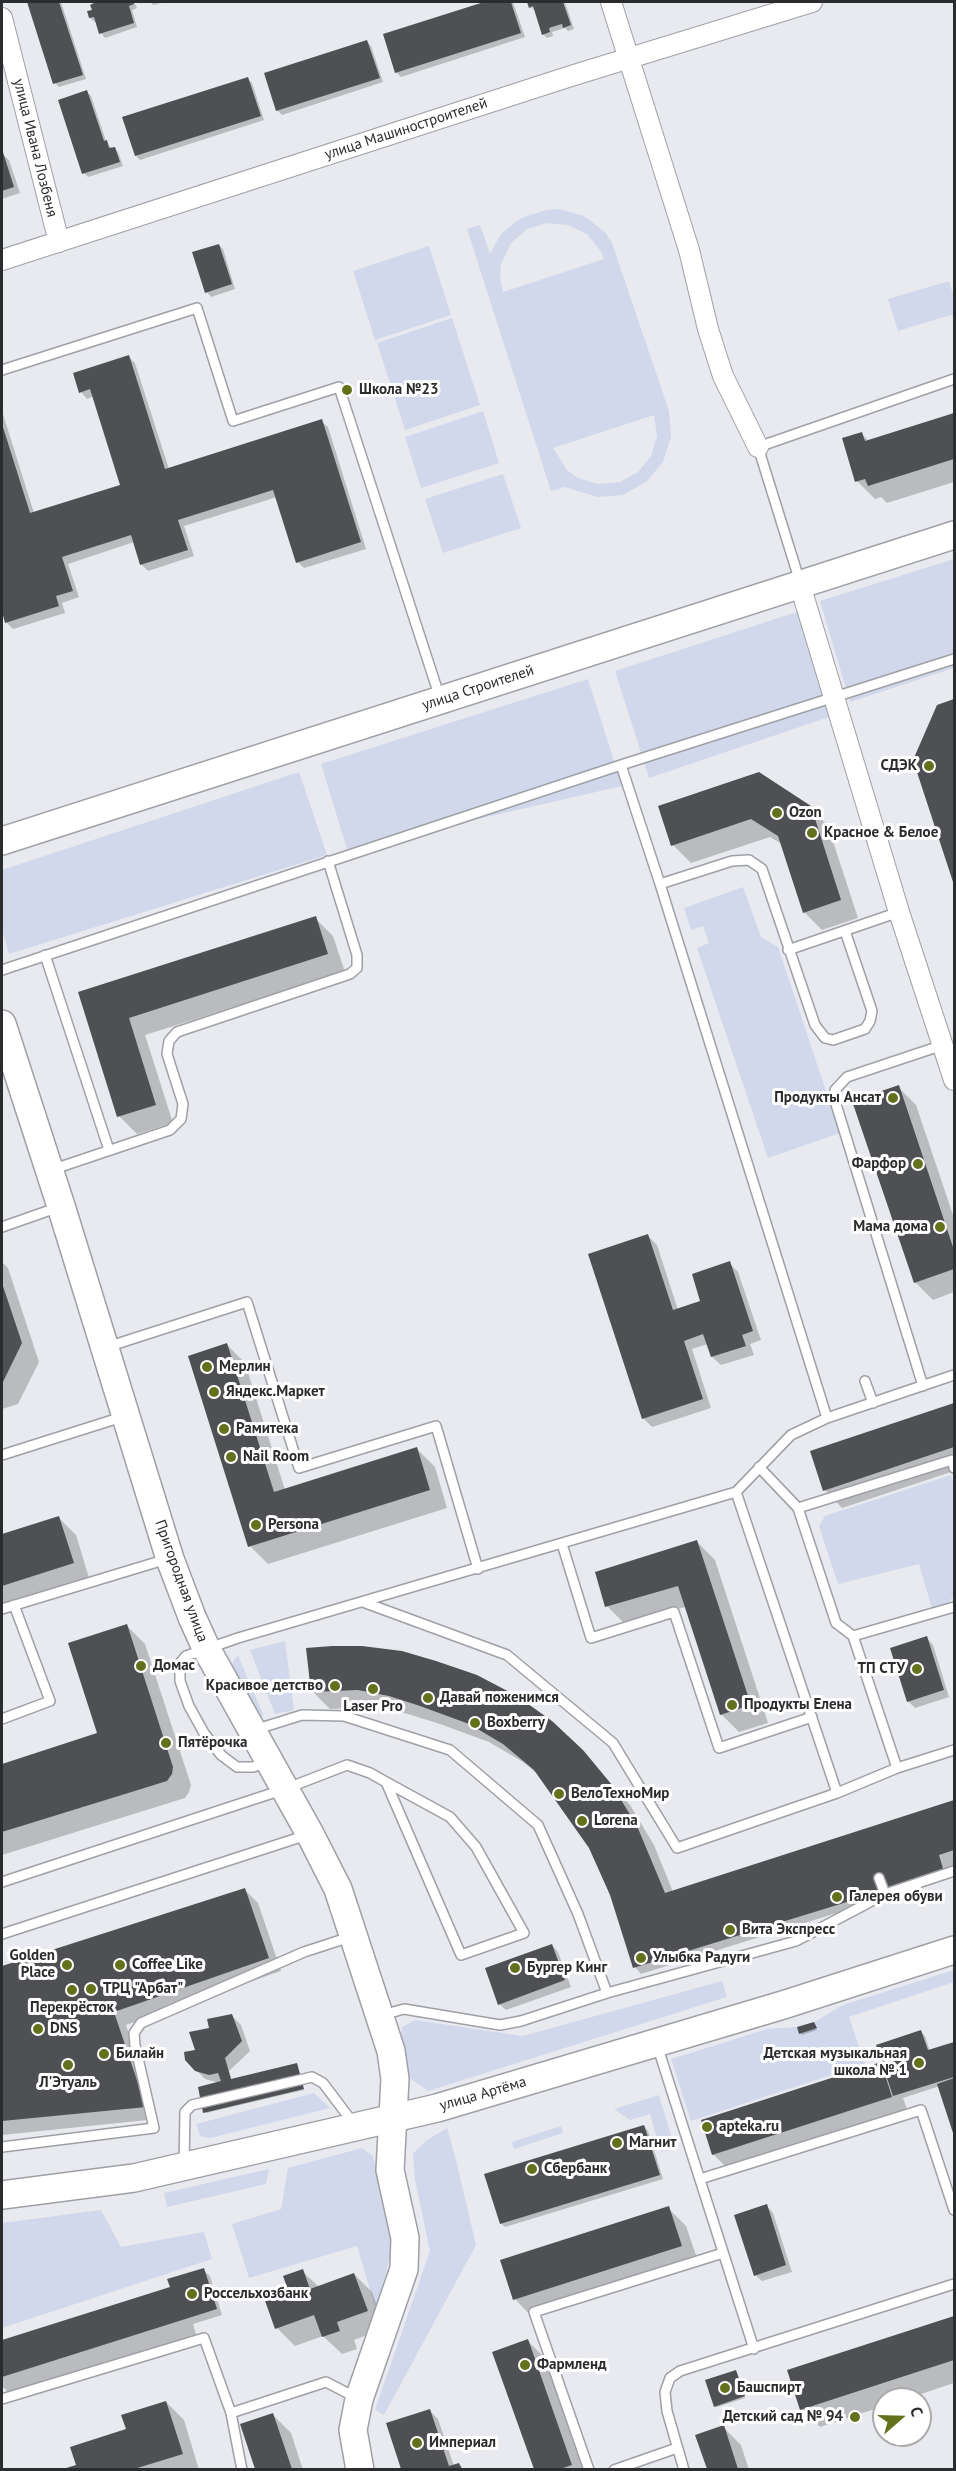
<!DOCTYPE html>
<meta charset="utf-8">
<style>
body{margin:0}
#map{position:relative;width:956px;height:2471px;overflow:hidden;background:#e8eaef;font-family:"PT Sans",sans-serif}
canvas{display:block}
.frame{position:absolute;inset:0;border:3px solid #2b2c2e;pointer-events:none}
.north{position:absolute;left:872px;top:2387px;width:60px;height:60px;box-sizing:border-box;background:#fff;border:2px solid #aaabab;border-radius:50%;rotate:70deg;font-size:16px;font-weight:700;line-height:24px;text-align:center;color:#2b2c2e}
.north::after{content:'';display:block;margin:auto;width:21px;height:27px;background:#63711d;clip-path:polygon(50% 0,100% 100%,50% 72%,0 100%)}
</style>
<div id="map">
<canvas width="956" height="2471"></canvas>
<div class="frame"></div>
<div class="north">С</div>
</div>
<script>
const ctx = document.querySelector('canvas').getContext('2d');
ctx.lineJoin = 'round';
function fillPath(path, color) { ctx.fillStyle = color; ctx.fill(path, 'evenodd'); }
const toPath = rows => new Path2D(rows.map(r => 'M' + r).join(''));
function trace(path, color, width, dash) { ctx.strokeStyle = color; ctx.lineWidth = width; ctx.lineCap = dash ? 'butt' : 'round'; ctx.setLineDash(dash || []); ctx.stroke(path); }
function label(font, color, halo, rows, align = 'center') {
  ctx.font = font + ' "PT Sans",sans-serif'; ctx.lineWidth = 6; ctx.setLineDash([]); ctx.textBaseline = 'middle'; ctx.strokeStyle = halo; ctx.fillStyle = color; for (const [text, x, y, turn = 0] of rows) {
    ctx.save(); ctx.translate(x, y); ctx.rotate((+turn || 0) * Math.PI / 180); ctx.textAlign = isNaN(turn) ? turn : align; if (halo) ctx.strokeText(text, 0, 0); ctx.fillText(text, 0, 0); ctx.restore();
  }
}
fillPath(toPath([
 [559,209,584,216,605,232,612,243,669,411,671,437,663,462,646,482,623,495,597,497,565,487,551,491,467,229,480,225,490,254,501,234,521,218,546,210],
 [547,223,568,225,587,234,600,250,604,259,503,292,500,276,501,264,511,243,527,229],
 [654,415,657,436,651,456,638,472,620,482,598,484,578,478,567,470,553,448],
 [429,246,451,315,375,340,353,271],
 [949,281,954,298,954,314,898,331,888,299],
 [452,318,480,405,405,430,377,343],
 [483,411,499,463,421,488,405,437],
 [503,474,521,528,443,553,425,499],
 [954,559,954,668,850,702,820,601],
 [800,611,832,716,649,778,615,671],
 [588,679,622,786,347,849,321,764],
 [299,772,327,855,9,954,2,930,2,870],
 [743,887,761,937,778,947,840,1133,768,1158,697,948,709,943,703,926,691,930,684,908],
 [951,1475,954,1485,954,1596,943,1608,933,1612,919,1564,838,1584,819,1526,825,1516],
 [285,1641,294,1710,275,1714,250,1650],
 [238,1655,253,1691,264,1716,258,1716,232,1668,233,1661],
 [954,1970,954,1982,849,2017,865,2064,691,2121,671,2059,767,2029,797,2027,814,2022,843,2005],
 [722,1981,727,1997,428,2091,411,2079,399,2048,402,2027,415,2020,523,2036],
 [314,2093,330,2108,210,2138,200,2136,196,2124],
 [659,2095,675,2148,661,2152,650,2114,630,2120,614,2109],
 [561,2126,563,2133,514,2149,512,2142],
 [447,2128,456,2160,476,2245,384,2415,375,2410,430,2251,415,2180,413,2154,427,2140],
 [362,2148,373,2156,394,2242,376,2310,357,2246,249,2278,232,2224,281,2209,288,2168],
 [269,2169,266,2184,167,2207,164,2193],
 [101,2210,121,2247,204,2232,212,2259,2,2328,2,2223]
]), '#d1d8ec');
fillPath(toPath([
 [33,2,61,2,86,79,59,87,55,83,29,3],
 [98,2,134,2,137,8,132,10,137,27,105,38,101,33,97,21,95,22,90,18],
 [151,2,165,2,153,5],
 [489,2,513,2,525,37,401,77,396,72,385,35],
 [528,2,565,2,574,29,568,31,565,28,552,32,553,36,547,38,543,34,536,10,530,7],
 [367,41,371,46,383,82,282,115,278,111,266,74],
 [248,79,252,83,264,120,140,160,136,156],
 [87,92,91,96,106,141,112,149,114,148,118,152,123,166,88,177,84,173],
 [2,154,9,160,20,193,2,199],
 [219,245,223,249,235,289,211,297,207,292],
 [129,357,135,363,169,469,321,421,328,427,366,549,304,568,298,562,277,497,184,526,194,556,148,571,141,564,134,542,68,564,79,597,62,603,65,613,13,629,7,623,2,606,2,411,34,513,122,486,94,396,87,399,81,392],
 [954,415,954,482,887,503,881,497,875,499,857,481,861,434,869,441],
 [954,700,954,881,915,760,938,706],
 [660,807,810,807,828,826,858,918,822,930,804,912,782,844,770,837,691,863,673,845],
 [315,918,333,936,345,972,145,1035,173,1123,137,1134,119,1116,80,993],
 [898,1087,916,1105,954,1218,954,1292,933,1300,915,1282],
 [648,1236,657,1245,678,1310,702,1302,729,1263,738,1272,761,1340,750,1344,754,1355,721,1365,712,1357,708,1344,692,1349,711,1408,652,1427,643,1418],
 [2,1262,8,1268,39,1362,18,1404,2,1409],
 [227,1345,245,1363,285,1490,417,1449,435,1467,447,1508,268,1564,250,1546],
 [954,1405,954,1471,842,1508,825,1490,812,1452],
 [58,1517,76,1535,90,1581,2,1609,2,1535],
 [697,1542,715,1560,768,1723,739,1732,721,1714,685,1607,625,1624,607,1606],
 [127,1626,145,1644,191,1785,189,1792,185,1798,2,1855,2,1765,99,1734],
 [927,1638,933,1645,949,1697,915,1708,908,1701],
 [308,1649,582,1751,630,1805,654,1845,673,1892,954,1802,954,1873,948,1875,949,1878,641,1974,635,1967,612,1894,591,1847,540,1776,523,1762,489,1742,440,1724,408,1714,376,1707,330,1709,312,1691],
 [245,1890,258,1903,281,1971,126,2025,157,2119,2,2135,2,1968],
 [552,1945,558,1952,571,1987,506,2010,499,2004],
 [232,2016,241,2025,250,2051,229,2071,232,2081,296,2065,304,2090,206,2113,205,2112,219,2083,205,2079,186,2060],
 [814,2023,817,2030,802,2035,801,2033],
 [921,2032,925,2036,930,2051,954,2043,954,2132,940,2086,903,2098,909,2115,731,2172,713,2154,880,2064,886,2070],
 [644,2126,648,2131,663,2179,505,2227,501,2223],
 [767,2206,773,2213,792,2272,762,2281,755,2275],
 [668,2208,686,2226,699,2264,532,2317,515,2299],
 [203,2270,210,2276,222,2315,193,2324,197,2338,13,2397,2,2386,2,2342,169,2288],
 [302,2271,319,2287,354,2274,372,2292,385,2328,354,2340,357,2349,342,2354,323,2336,295,2346,277,2328,265,2296,289,2288],
 [954,2318,954,2383,906,2399,884,2399,884,2406,820,2427,802,2409,789,2371],
 [528,2341,546,2359,585,2470,535,2470,494,2353],
 [737,2373,745,2398,717,2407,715,2406],
 [166,2402,184,2420,199,2470,67,2470,78,2466],
 [429,2410,438,2419,454,2466,459,2464,464,2470,403,2470,388,2424],
 [273,2415,291,2433,303,2470,257,2470,242,2425],
 [723,2427,741,2445,749,2470,708,2470,697,2436]
]), '#0003');
fillPath(toPath([
 [27,2,59,2,83,75,53,84],
 [96,2,133,2,134,4,129,6,134,23,99,34,94,17,89,18,87,11,92,10,90,5],
 [484,2,511,2,521,33,395,73,383,34],
 [527,2,563,2,571,25,563,28,562,24,555,26,549,28,550,32,542,35,533,6,529,8],
 [367,40,380,78,276,111,264,73],
 [248,77,261,116,135,156,122,117],
 [87,90,104,141,107,140,109,148,115,147,120,162,82,174,58,100],
 [2,149,14,187,2,191],
 [219,244,232,284,205,293,192,252],
 [129,355,165,469,322,419,361,542,296,563,273,490,178,520,188,550,140,565,131,535,62,557,73,591,56,596,59,606,5,623,2,611,2,424,30,513,120,485,90,389,79,393,73,373],
 [954,413,954,459,868,486,865,479,855,482,842,438,862,432,865,441],
 [954,699,954,885,913,760,937,705],
 [759,772,811,806,841,900,803,913,778,836,751,819,671,846,658,806],
 [316,916,328,954,129,1018,156,1105,117,1117,78,992],
 [899,1085,954,1250,954,1269,914,1283,852,1101],
 [648,1234,673,1310,700,1301,692,1274,730,1261,753,1331,742,1335,746,1346,711,1357,703,1334,684,1341,703,1399,642,1419,588,1254],
 [2,1283,22,1343,2,1384],
 [227,1343,274,1492,417,1447,430,1490,248,1547,188,1356],
 [954,1403,954,1447,823,1491,810,1451],
 [59,1516,74,1563,2,1586,2,1534],
 [697,1540,751,1705,720,1715,678,1586,605,1607,595,1572],
 [127,1624,173,1767,172,1774,167,1781,2,1832,2,1764,97,1733,68,1643],
 [927,1636,944,1690,907,1702,890,1648],
 [332,1646,362,1646,402,1651,436,1661,477,1675,517,1696,552,1721,583,1750,612,1785,637,1826,665,1893,954,1800,954,1850,939,1855,944,1872,633,1968,610,1895,589,1848,534,1770,503,1744,469,1724,420,1706,389,1696,358,1690,311,1692,306,1648],
 [245,1888,269,1958,114,2012,146,2107,2,2121,2,1966],
 [552,1944,565,1980,498,2005,485,1968],
 [232,2014,242,2041,225,2058,231,2079,297,2063,304,2089,203,2113,198,2087,221,2081,218,2073,209,2075,195,2071,185,2060,184,2052,195,2050,189,2032,209,2028,207,2019],
 [814,2022,817,2028,799,2034,797,2027],
 [921,2030,928,2050,954,2042,954,2077,893,2096,876,2045],
 [881,2062,892,2097,712,2155,701,2120],
 [954,2078,954,2136,937,2084],
 [644,2125,660,2175,500,2224,484,2174],
 [767,2204,786,2265,754,2276,734,2215],
 [669,2206,682,2246,513,2300,500,2260],
 [204,2268,217,2309,2,2377,2,2340,170,2287,167,2279],
 [303,2269,310,2289,354,2273,368,2311,337,2322,340,2331,322,2337,314,2315,275,2329,263,2295,287,2287,283,2276],
 [954,2316,954,2360,800,2410,787,2370],
 [528,2339,572,2465,560,2469,534,2469,492,2352],
 [736,2370,745,2396,714,2407,705,2380],
 [166,2401,183,2454,134,2469,63,2469,76,2465,70,2447,126,2429,121,2415],
 [430,2409,449,2466,459,2463,462,2469,401,2469,386,2423],
 [273,2413,292,2469,255,2469,240,2424],
 [724,2425,738,2469,707,2469,695,2435]
]), '#4e5054');
const lane = toPath([
 [2,370,197,308,233,421,339,387,440,698],
 [800,582,758,447,954,379],
 [621,765,660,884,732,861,749,860,762,869,815,1025,825,1038,833,1040,865,1029,870,1021,872,1011,845,931],
 [660,884,827,1418],
 [788,950,899,912],
 [45,955,109,1150],
 [2,970,621,765,954,659],
 [51,1170,170,1130,181,1119,183,1104,167,1054,169,1041,177,1032,350,974,357,968,357,955,328,861],
 [2,1227,59,1207],
 [107,1347,247,1302,299,1468,436,1426,478,1569],
 [865,1381,873,1403],
 [923,1386,835,1101,835,1090,847,1077,943,1045],
 [2,1455,122,1417],
 [759,1467,798,1508,836,1623,853,1636,954,1607],
 [736,1492,837,1793],
 [798,1508,952,1460,954,1468],
 [562,1544,591,1638,674,1612,719,1748,812,1717],
 [363,1602,507,1655,613,1743,677,1848,837,1793,897,1768,954,1750],
 [2,1609,167,1559],
 [853,1636,897,1768],
 [2,1719,50,1701,14,1605],
 [254,1730,302,1715,344,1716,450,1750,538,1825,578,1914,607,1993],
 [267,1762,253,1767,237,1767,221,1755,204,1733,189,1706,180,1681,180,1663,186,1656,238,1638,736,1492,791,1435,827,1418,954,1375],
 [879,1878,885,1894],
 [2,1882,285,1789,347,1765,370,1773,386,1782,450,1817,476,1847,524,1933,461,1955,386,1782],
 [2,1934,307,1835],
 [382,2015,404,2009,500,2025,521,2021,607,1993,796,1941,885,1894,954,1871],
 [657,2045,754,2349],
 [2,2147,154,2128,135,2045,134,2033,141,2023,304,1952,350,1937],
 [184,2165,185,2112,192,2105,312,2077,323,2083,354,2124],
 [700,2179,921,2110,954,2210],
 [2,2399,204,2338,231,2413,326,2382,357,2398],
 [231,2413,242,2470],
 [589,2470,534,2312,723,2253],
 [614,2470,677,2448],
 [684,2470,667,2411,665,2392,670,2378,680,2371,954,2284]
]);
const street = toPath([
 [611,2,689,250,708,329,723,376,758,447],
 [2,18,59,242],
 [2,260,571,76,812,2],
 [800,585,899,912,954,1080]
]);
const secondary = toPath([
 [2,841,954,535],
 [2,1024,61,1206,170,1559,192,1617,206,1648,310,1834,338,1889,391,2051,395,2079,390,2170,405,2238,404,2269,359,2399,353,2430,360,2470],
 [2,2195,134,2178,437,2108,783,2005,954,1950]
]);
trace(lane, '#9ea0a5', 12);
trace(street, '#9ea0a5', 22);
trace(secondary, '#9ea0a5', 30);
trace(lane, '#fff', 9);
trace(street, '#fff', 20);
trace(secondary, '#fff', 27);
for (const [x, y, r, color] of [
 [347,390,6,"#63711d"],
 [929,766,6,"#63711d"],
 [777,813,6,"#63711d"],
 [812,833,6,"#63711d"],
 [893,1098,6,"#63711d"],
 [918,1164,6,"#63711d"],
 [940,1227,6,"#63711d"],
 [207,1367,6,"#63711d"],
 [214,1392,6,"#63711d"],
 [224,1429,6,"#63711d"],
 [231,1457,6,"#63711d"],
 [256,1525,6,"#63711d"],
 [141,1666,6,"#63711d"],
 [917,1669,6,"#63711d"],
 [335,1686,6,"#63711d"],
 [373,1689,6,"#63711d"],
 [428,1698,6,"#63711d"],
 [732,1705,6,"#63711d"],
 [475,1723,6,"#63711d"],
 [166,1743,6,"#63711d"],
 [559,1794,6,"#63711d"],
 [582,1821,6,"#63711d"],
 [837,1897,6,"#63711d"],
 [730,1930,6,"#63711d"],
 [641,1958,6,"#63711d"],
 [67,1965,6,"#63711d"],
 [120,1965,6,"#63711d"],
 [515,1968,6,"#63711d"],
 [91,1989,6,"#63711d"],
 [72,1990,6,"#63711d"],
 [38,2029,6,"#63711d"],
 [104,2054,6,"#63711d"],
 [919,2063,6,"#63711d"],
 [68,2065,6,"#63711d"],
 [707,2127,6,"#63711d"],
 [617,2143,6,"#63711d"],
 [532,2169,6,"#63711d"],
 [192,2294,6,"#63711d"],
 [525,2365,6,"#63711d"],
 [725,2388,6,"#63711d"],
 [855,2417,6,"#63711d"],
 [417,2443,6,"#63711d"]
]) { const dot = new Path2D(); dot.arc(x, y, r, 0, 2 * Math.PI); ctx.fillStyle = color; ctx.fill(dot); trace(dot, '#fff', 2); }
label('15px', '#2b2c2e', '#fff', [
 ["улица Машиностроителей",406,129,-18],
 ["улица Ивана Лозбеня",35,148,76],
 ["улица Строителей",478,688,-18],
 ["Пригородная улица",181,1581,70],
 ["улица Артёма",483,2094,-16]
]);
label('bold 15px', '#2b2c2e', '#fff', [
 ["Школа №23",359,390],
 ["СДЭК",917,766,"right"],
 ["Ozon",789,813],
 ["Красное & Белое",824,833],
 ["Продукты Ансат",881,1098,"right"],
 ["Фарфор",906,1164,"right"],
 ["Мама дома",928,1227,"right"],
 ["Мерлин",219,1367],
 ["Яндекс.Маркет",226,1392],
 ["Рамитека",236,1429],
 ["Nail Room",243,1457],
 ["Persona",268,1525],
 ["Домас",153,1666],
 ["ТП СТУ",905,1669,"right"],
 ["Красивое детство",323,1686,"right"],
 ["Давай поженимся",440,1698],
 ["Продукты Елена",744,1705],
 ["Laser Pro",373,1707,"center"],
 ["Boxberry",487,1723],
 ["Пятёрочка",178,1743],
 ["ВелоТехноМир",571,1794],
 ["Lorena",594,1821],
 ["Галерея обуви",849,1897],
 ["Вита Экспресс",742,1930],
 ["Golden",55,1956,"right"],
 ["Place",55,1973,"right"],
 ["Улыбка Радуги",653,1958],
 ["Coffee Like",132,1965],
 ["Бургер Кинг",527,1968],
 ["ТРЦ \"Арбат\"",103,1989],
 ["Перекрёсток",72,2008,"center"],
 ["DNS",50,2029],
 ["Билайн",116,2054],
 ["Детская музыкальная",907,2054,"right"],
 ["школа № 1",907,2071,"right"],
 ["Л'Этуаль",68,2083,"center"],
 ["apteka.ru",719,2127],
 ["Магнит",629,2143],
 ["Сбербанк",544,2169],
 ["Россельхозбанк",204,2294],
 ["Фармленд",537,2365],
 ["Башспирт",737,2388],
 ["Детский сад № 94",843,2417,"right"],
 ["Империал",429,2443]
], 'left');
</script>
